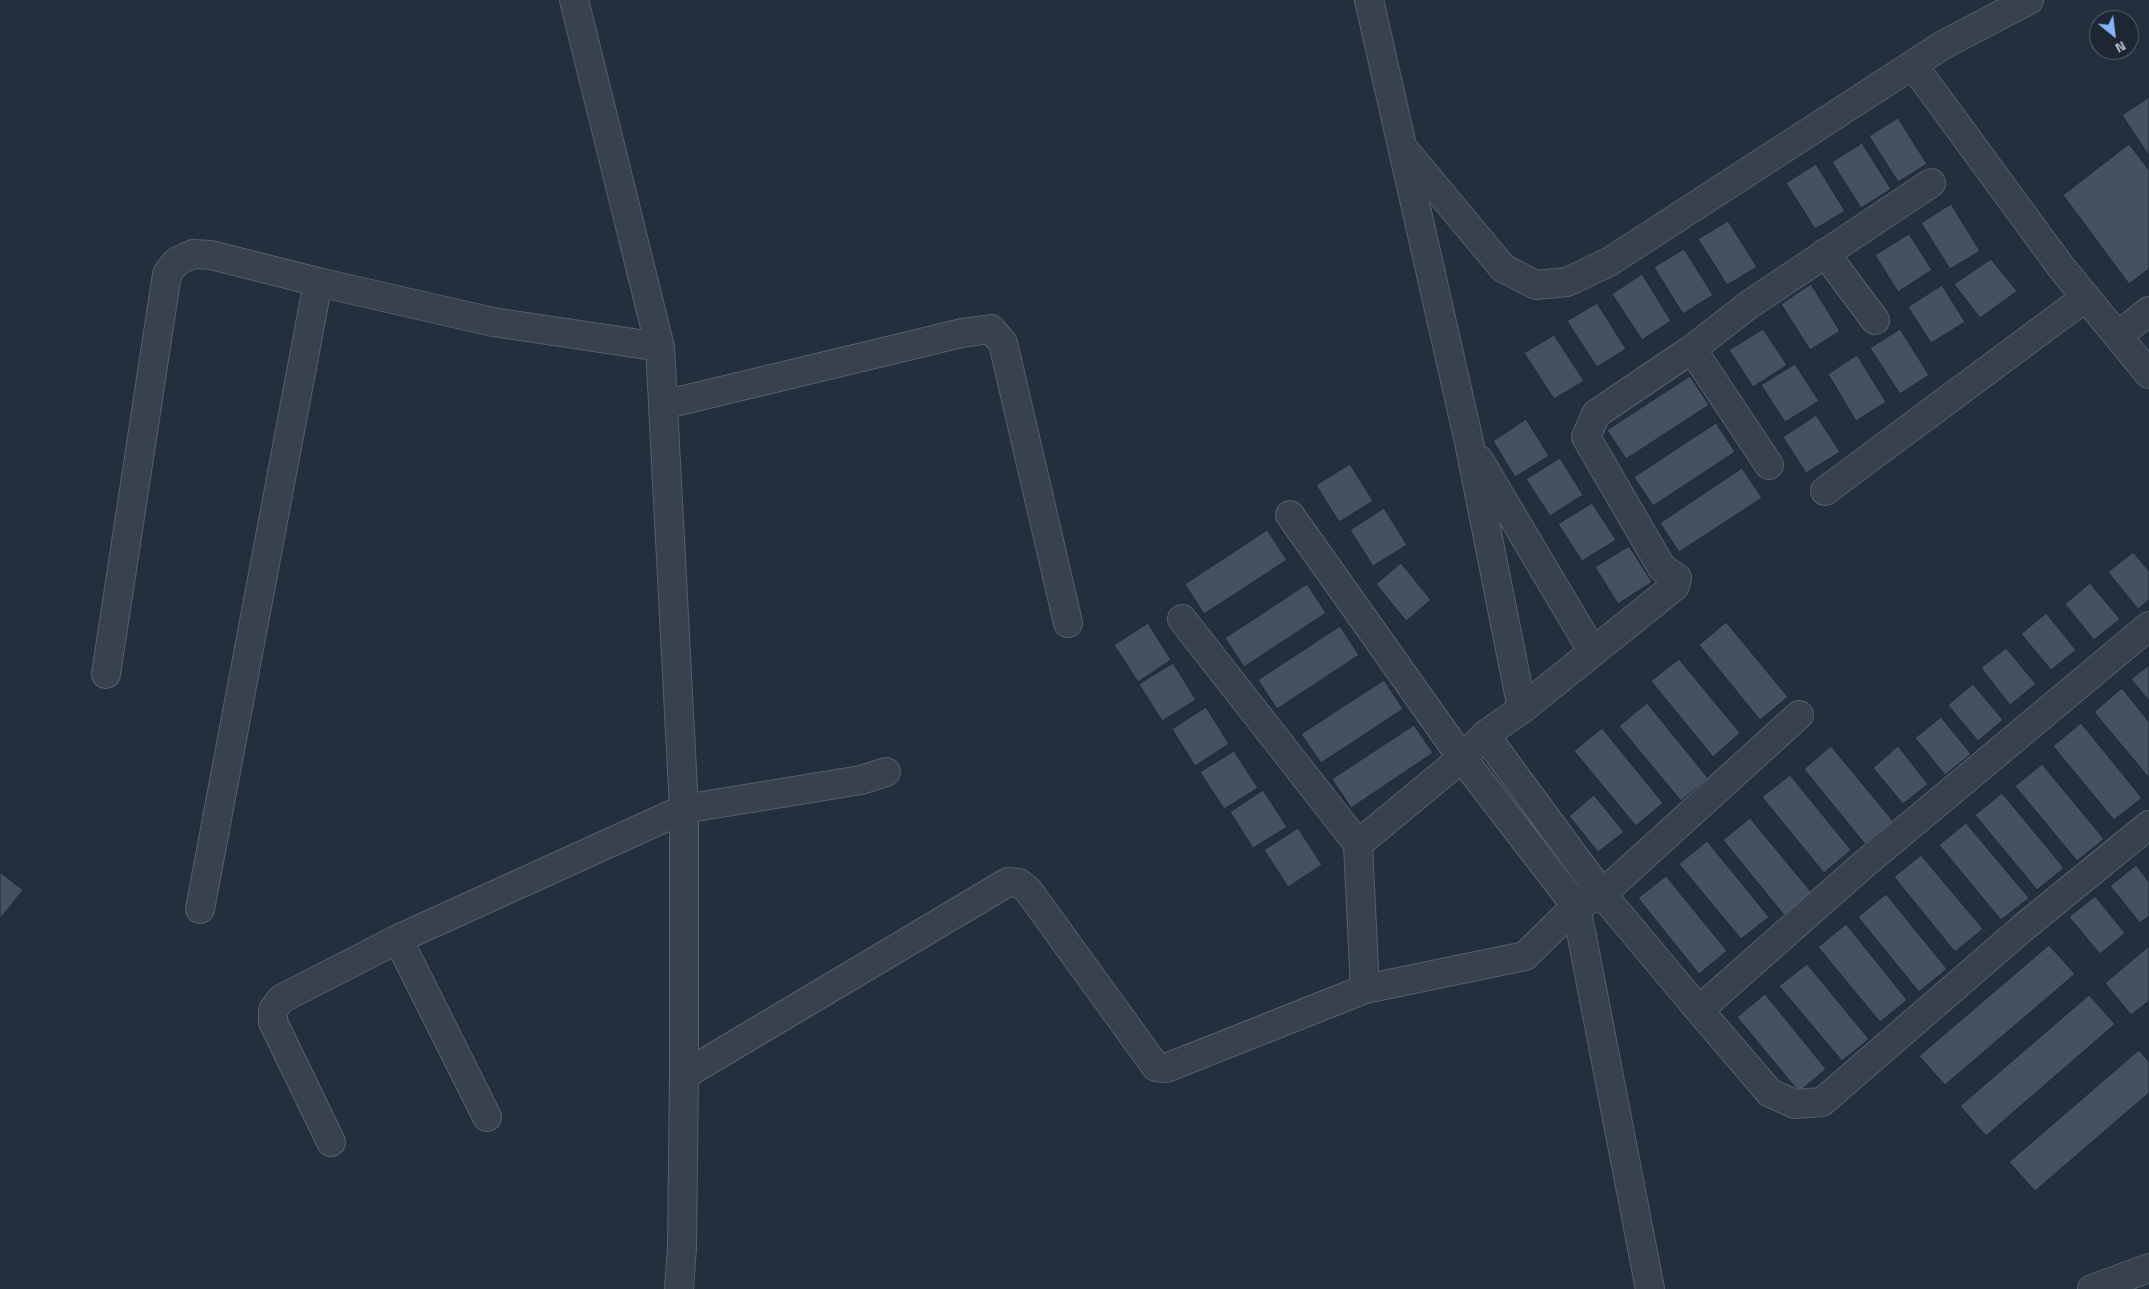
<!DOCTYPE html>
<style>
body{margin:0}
#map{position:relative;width:2149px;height:1289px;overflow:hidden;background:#242f3e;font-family:"Titillium Web",sans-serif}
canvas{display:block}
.north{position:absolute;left:2089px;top:10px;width:50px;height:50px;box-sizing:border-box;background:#1d2633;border:1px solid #59626f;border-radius:50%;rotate:151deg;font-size:14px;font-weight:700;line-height:20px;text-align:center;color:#b4bcc9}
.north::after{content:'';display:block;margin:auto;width:18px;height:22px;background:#8ab4f8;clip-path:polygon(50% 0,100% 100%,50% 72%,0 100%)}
</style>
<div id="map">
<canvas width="2149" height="1289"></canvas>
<div class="north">N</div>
</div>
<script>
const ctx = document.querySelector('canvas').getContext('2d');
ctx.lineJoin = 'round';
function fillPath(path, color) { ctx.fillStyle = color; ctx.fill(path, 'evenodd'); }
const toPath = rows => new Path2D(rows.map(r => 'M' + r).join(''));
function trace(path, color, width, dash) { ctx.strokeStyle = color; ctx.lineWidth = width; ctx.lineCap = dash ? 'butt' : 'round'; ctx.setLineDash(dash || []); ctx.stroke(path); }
const building = toPath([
 [2149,97,2149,156,2122,115,2149,97],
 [1898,118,1927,164,1898,182,1869,136,1898,118],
 [1862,143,1891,189,1861,208,1832,162,1862,143],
 [2129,144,2149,170,2149,269,2129,284,2063,195,2129,144],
 [1816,164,1845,211,1815,229,1786,183,1816,164],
 [1951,204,1980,251,1950,269,1921,223,1951,204],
 [1728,221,1757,267,1727,285,1698,239,1728,221],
 [1909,234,1932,270,1898,292,1875,255,1909,234],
 [1684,249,1713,295,1683,314,1654,267,1684,249],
 [1991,259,2017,291,1980,318,1954,284,1991,259],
 [1642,274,1671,321,1642,340,1612,294,1642,274],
 [1811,284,1840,331,1810,350,1781,304,1811,284],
 [1942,285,1965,322,1931,343,1908,307,1942,285],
 [1597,303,1626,349,1597,367,1567,321,1597,303],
 [1763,329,1787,365,1753,387,1729,350,1763,329],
 [1900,329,1929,375,1900,394,1870,348,1900,329],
 [1554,335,1584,381,1554,399,1524,353,1554,335],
 [1857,355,1886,402,1856,421,1828,374,1857,355],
 [1795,364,1819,401,1785,422,1761,385,1795,364],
 [1690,376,1709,405,1626,459,1607,430,1690,376],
 [1816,415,1840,452,1806,473,1783,437,1816,415],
 [1526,419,1549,456,1515,477,1493,441,1526,419],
 [1716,423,1735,452,1653,506,1634,477,1716,423],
 [1560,458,1583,495,1550,516,1526,479,1560,458],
 [1350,464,1373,501,1339,522,1316,485,1350,464],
 [1742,468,1762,498,1679,552,1660,523,1742,468],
 [1592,503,1616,540,1582,561,1558,524,1592,503],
 [1384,508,1407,545,1373,566,1350,530,1384,508],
 [1267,530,1287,560,1204,614,1185,584,1267,530],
 [1629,546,1652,582,1618,604,1595,567,1629,546],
 [2133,552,2149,571,2149,600,2138,609,2108,572,2133,552],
 [1401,563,1431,600,1406,621,1376,584,1401,563],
 [2090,583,2120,619,2094,640,2065,604,2090,583],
 [1307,584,1326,613,1244,667,1225,638,1307,584],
 [2046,613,2076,650,2051,670,2021,634,2046,613],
 [1726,622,1788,697,1760,720,1699,645,1726,622],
 [1148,623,1171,660,1138,682,1114,645,1148,623],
 [1340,626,1359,655,1277,709,1258,680,1340,626],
 [2006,648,2036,684,2010,705,1981,668,2006,648],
 [1679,659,1740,733,1713,757,1651,681,1679,659],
 [1173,663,1196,700,1162,721,1139,684,1173,663],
 [2149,665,2149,701,2131,679,2149,665],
 [1384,680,1403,709,1321,763,1301,734,1384,680],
 [1973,684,2003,720,1978,741,1948,705,1973,684],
 [2122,688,2149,722,2149,778,2094,712,2122,688],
 [1647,703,1708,778,1681,801,1619,726,1647,703],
 [1206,707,1229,744,1195,766,1172,729,1206,707],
 [1941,717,1971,754,1945,775,1915,738,1941,717],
 [2081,723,2142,798,2114,820,2053,746,2081,723],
 [1414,725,1433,753,1351,808,1332,779,1414,725],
 [1602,728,1663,803,1636,826,1574,751,1602,728],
 [1831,746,1893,821,1865,844,1804,769,1831,746],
 [1898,746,1928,784,1903,804,1873,768,1898,746],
 [1234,751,1258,788,1224,809,1200,772,1234,751],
 [2042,764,2104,839,2077,861,2015,786,2042,764],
 [1790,775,1851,850,1824,873,1762,797,1790,775],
 [1263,790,1287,827,1253,848,1230,812,1263,790],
 [2002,793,2064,868,2037,890,1975,815,2002,793],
 [1594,795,1624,832,1598,852,1569,816,1594,795],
 [1750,818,1812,893,1784,915,1723,840,1750,818],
 [1966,823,2029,898,2001,920,1939,845,1966,823],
 [1298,828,1322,865,1288,887,1264,850,1298,828],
 [1707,841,1769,917,1741,939,1679,864,1707,841],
 [1921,855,1983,929,1955,952,1894,877,1921,855],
 [2136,865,2149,882,2149,916,2140,923,2110,886,2136,865],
 [0,872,23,890,0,919,0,872],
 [1666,876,1727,951,1699,974,1638,898,1666,876],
 [1886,894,1947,969,1919,992,1858,917,1886,894],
 [2095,896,2125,933,2100,954,2069,917,2095,896],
 [1846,924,1907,1000,1880,1022,1818,947,1846,924],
 [2049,945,2075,974,1945,1085,1919,1056,2049,945],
 [2149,946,2149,1001,2131,1015,2105,983,2149,946],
 [1807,964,1869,1039,1842,1061,1779,986,1807,964],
 [1765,994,1826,1069,1799,1092,1737,1017,1765,994],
 [2089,995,2115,1024,1986,1136,1960,1106,2089,995],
 [2139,1050,2149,1062,2149,1093,2035,1191,2009,1162,2139,1050]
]);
fillPath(building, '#455162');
trace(building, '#1f2835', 1);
const minor = toPath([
 [574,0,660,347,684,809,861,780,886,772],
 [1369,0,1469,442,1522,709,1485,735,1462,758,1576,906,1650,1289],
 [1913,65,2061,267,2149,374],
 [1403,148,1503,268,1536,285,1567,282,1609,262,1943,45,2029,0],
 [1825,253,1875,320],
 [2119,335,2149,311],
 [1692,349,1769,465],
 [663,405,962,333,991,329,1003,343,1068,623],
 [1479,460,1593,652],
 [1825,491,2086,297],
 [1290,515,1462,758,1358,844,1365,989],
 [1182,619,1358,844],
 [106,674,167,274,176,262,193,254,211,255,318,282,493,322,660,347],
 [1522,709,1675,586,1677,578,1662,568,1586,437,1596,414,1692,349,1750,304,1931,183],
 [1485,735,1602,894,1699,1010,1770,1093,1795,1104,1822,1102,2025,926,2149,825],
 [200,909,318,282],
 [398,939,487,1117],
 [1699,1010,1863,865,2149,626],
 [684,1075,1008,882,1019,883,1028,890,1156,1067,1166,1068,1365,989,1525,956,1576,906,1602,894,1799,715],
 [331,1142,273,1022,273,1010,281,999,398,939,684,809,684,1075,682,1248,679,1289],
 [2092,1289,2149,1268]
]);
trace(minor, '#565f6c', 30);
trace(minor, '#38414e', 28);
</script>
